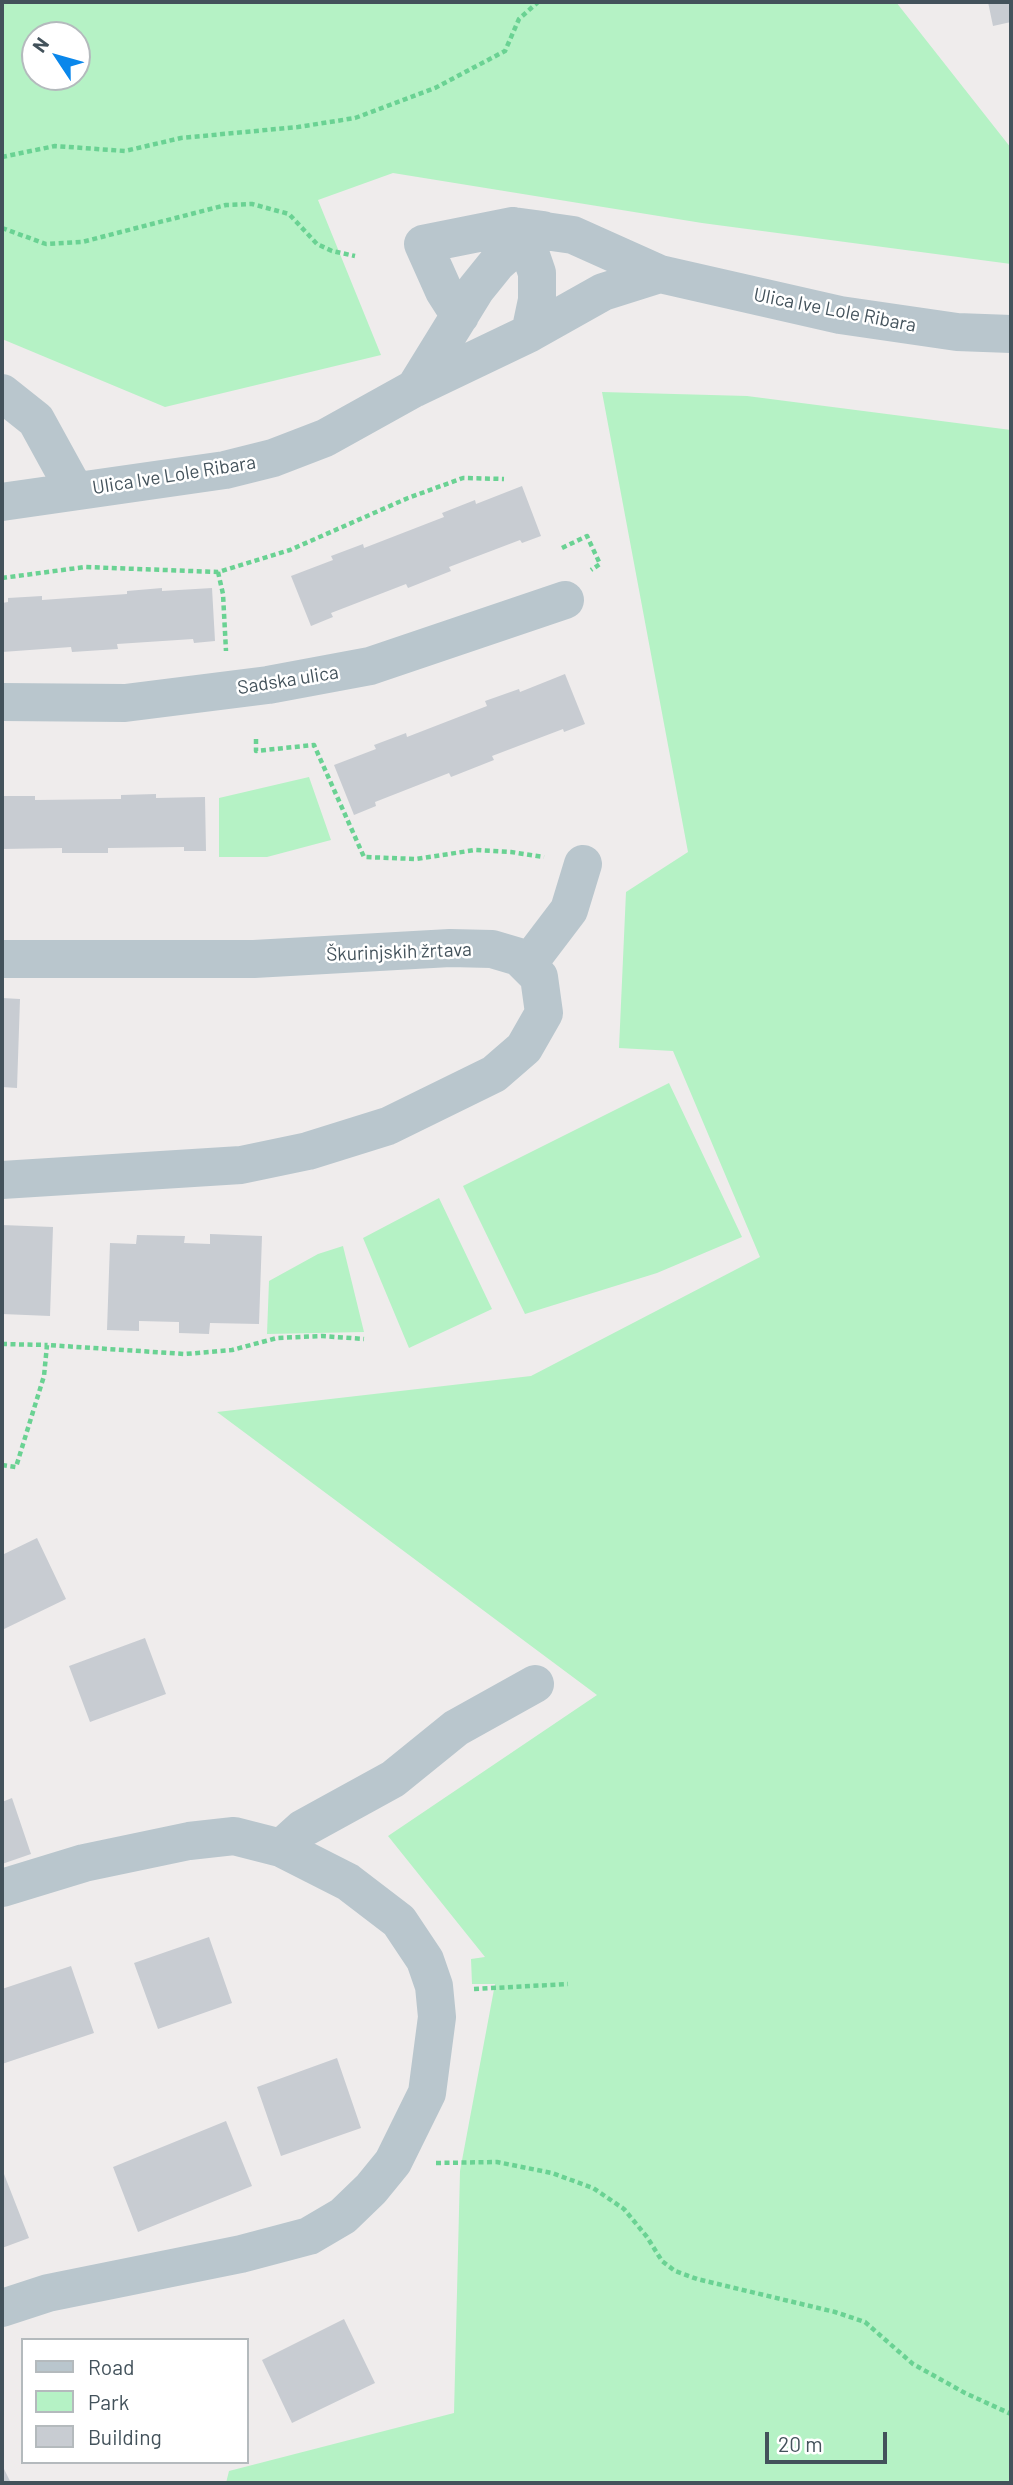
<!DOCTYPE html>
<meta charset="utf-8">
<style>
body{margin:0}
#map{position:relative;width:1013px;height:2485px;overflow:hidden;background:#efecec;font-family:Barlow,sans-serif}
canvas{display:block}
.frame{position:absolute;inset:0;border:4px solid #43525b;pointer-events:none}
.legend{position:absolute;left:21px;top:2338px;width:228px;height:126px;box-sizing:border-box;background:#fff;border:2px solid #b4babd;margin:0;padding:9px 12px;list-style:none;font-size:21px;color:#43525b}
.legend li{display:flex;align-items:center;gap:14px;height:35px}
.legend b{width:35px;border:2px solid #b4babd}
.north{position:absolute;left:21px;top:21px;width:70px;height:70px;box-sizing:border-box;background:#fff;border:2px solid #b4babd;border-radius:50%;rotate:306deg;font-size:19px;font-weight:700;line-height:28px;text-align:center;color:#43525b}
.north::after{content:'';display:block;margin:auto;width:24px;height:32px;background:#0a87eb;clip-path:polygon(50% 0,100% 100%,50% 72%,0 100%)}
.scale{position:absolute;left:765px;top:2432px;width:122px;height:32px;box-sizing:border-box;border:4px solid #43525b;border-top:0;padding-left:9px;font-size:21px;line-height:24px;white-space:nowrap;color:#43525b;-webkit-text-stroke:5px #fff;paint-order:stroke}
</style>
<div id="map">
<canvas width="1013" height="2485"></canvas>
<div class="frame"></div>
<ul class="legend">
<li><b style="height:9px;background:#b9c6cd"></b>Road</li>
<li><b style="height:19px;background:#b5f2c5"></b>Park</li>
<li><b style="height:19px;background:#c8ccd2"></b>Building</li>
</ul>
<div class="north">N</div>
<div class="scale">20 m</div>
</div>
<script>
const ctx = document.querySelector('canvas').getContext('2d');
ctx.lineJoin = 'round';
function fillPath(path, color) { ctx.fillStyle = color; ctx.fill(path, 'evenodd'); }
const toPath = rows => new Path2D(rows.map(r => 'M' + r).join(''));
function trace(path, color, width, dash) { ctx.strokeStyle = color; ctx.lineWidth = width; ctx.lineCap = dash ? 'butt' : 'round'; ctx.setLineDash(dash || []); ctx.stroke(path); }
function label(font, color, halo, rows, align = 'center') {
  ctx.font = font + ' Barlow,sans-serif'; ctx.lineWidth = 5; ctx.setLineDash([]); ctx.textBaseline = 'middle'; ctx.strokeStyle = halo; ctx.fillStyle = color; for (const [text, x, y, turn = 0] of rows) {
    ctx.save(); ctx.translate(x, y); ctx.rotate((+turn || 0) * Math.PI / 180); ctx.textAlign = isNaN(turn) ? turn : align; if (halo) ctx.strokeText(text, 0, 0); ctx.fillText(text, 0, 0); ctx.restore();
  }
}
fillPath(toPath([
 [2,2,896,2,1011,148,1011,264,702,223,393,173,318,200,381,355,165,407,2,339],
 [35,35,77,35,77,77,35,77],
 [602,392,747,396,1011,430,1011,2483,226,2483,229,2471,454,2413,460,2171,495,1984,472,1984,471,1959,485,1957,388,1836,597,1695,217,1412,531,1376,760,1257,673,1051,619,1048,626,892,688,852],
 [309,777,331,840,267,857,219,857,219,798],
 [669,1083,742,1237,657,1273,525,1314,463,1186],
 [439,1198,492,1309,409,1348,363,1238],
 [343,1246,364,1332,267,1334,269,1281,318,1254]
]), '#b5f2c5');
fillPath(toPath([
 [988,2,1011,2,1011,22,993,26],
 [522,486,541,536,522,543,520,540,449,567,451,571,408,588,406,584,331,613,333,617,311,626,291,576,333,560,331,556,363,544,364,548,444,517,442,513,475,500,476,504],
 [162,588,162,591,212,588,215,641,194,643,193,639,117,644,118,649,72,652,71,647,2,652,2,603,8,602,8,598,42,596,42,600,127,594,127,591],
 [565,674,585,724,564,732,563,729,492,756,494,760,451,777,449,773,375,802,376,806,354,815,334,765,376,749,374,745,406,733,407,737,487,706,485,701,519,689,520,692],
 [156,794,156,798,205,797,206,851,184,851,184,847,108,848,108,853,62,853,62,848,2,849,2,796,35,796,35,800,121,799,121,795],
 [2,998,20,999,17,1088,2,1087],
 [2,1225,53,1227,50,1316,2,1314],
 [210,1234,262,1236,259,1324,210,1323,209,1334,179,1333,179,1322,139,1321,139,1331,107,1330,110,1243,136,1244,137,1235,185,1236,184,1243,210,1244],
 [37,1538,66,1599,2,1630,2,1555],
 [145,1638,166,1694,90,1722,69,1666],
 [12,1798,31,1854,2,1864,2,1802],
 [209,1937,232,2003,158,2029,134,1963],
 [71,1966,94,2033,2,2064,2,1989],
 [337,2058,361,2128,281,2156,257,2087],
 [226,2121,252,2186,138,2232,113,2167],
 [4,2174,29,2238,2,2248,2,2175],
 [344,2319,375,2383,292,2423,262,2360],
 [2,2465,11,2483,2,2483]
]), '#c8ccd2');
trace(toPath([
 [2,157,55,146,125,151,181,138,298,127,355,118,435,88,505,51,519,19,538,2],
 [2,228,46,244,82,242,226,205,252,204,289,214,317,244,332,251,355,256],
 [562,548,587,536,600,564,591,570],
 [218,572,223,594,226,651],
 [2,578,85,567,218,572,290,550,408,498,463,478,504,479],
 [256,739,256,751,314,745,364,857,416,859,475,850,511,852,544,857],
 [2,1344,47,1345],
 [2,1465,16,1467,44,1376,47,1345,185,1354,232,1350,277,1338,322,1336,364,1339],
 [474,1989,568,1984],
 [436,2163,497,2162,552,2173,593,2188,624,2209,647,2237,662,2261,675,2271,697,2279,835,2312,865,2322,913,2364,965,2393,1011,2414]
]), '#6ad293', 4.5, [5, 3.5]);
trace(toPath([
 [513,226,525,238,537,273,537,300,530,333],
 [460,316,444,291,423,244,513,226,543,230],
 [415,388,476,289,497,263,525,238,545,231,573,235,660,274,840,315,957,332,1011,334],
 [2,393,36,420,75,491],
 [2,502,225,470,273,458,325,438,415,388,530,333,603,292,660,274],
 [2,702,125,703,268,685,370,666,565,600],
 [2,959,254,959,450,948,492,949,519,957,539,977,544,1013,524,1048,494,1074,388,1126,308,1151,241,1165,2,1180],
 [528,964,569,910,583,864],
 [281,1848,302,1829,393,1779,456,1728,535,1684],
 [2,1888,84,1863,189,1841,234,1836,281,1848,348,1882,399,1921,425,1960,434,1986,437,2017,427,2093,393,2162,371,2189,343,2216,309,2236,241,2254,48,2293,2,2308]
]), '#b9c6cd', 38);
label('19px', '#43525b', '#fff', [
 ["Ulica Ive Lole Ribara",835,310,11],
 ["Ulica Ive Lole Ribara",174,475,-9],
 ["Sadska ulica",288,680,-9],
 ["Škurinjskih žrtava",399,952,-2]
]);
</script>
